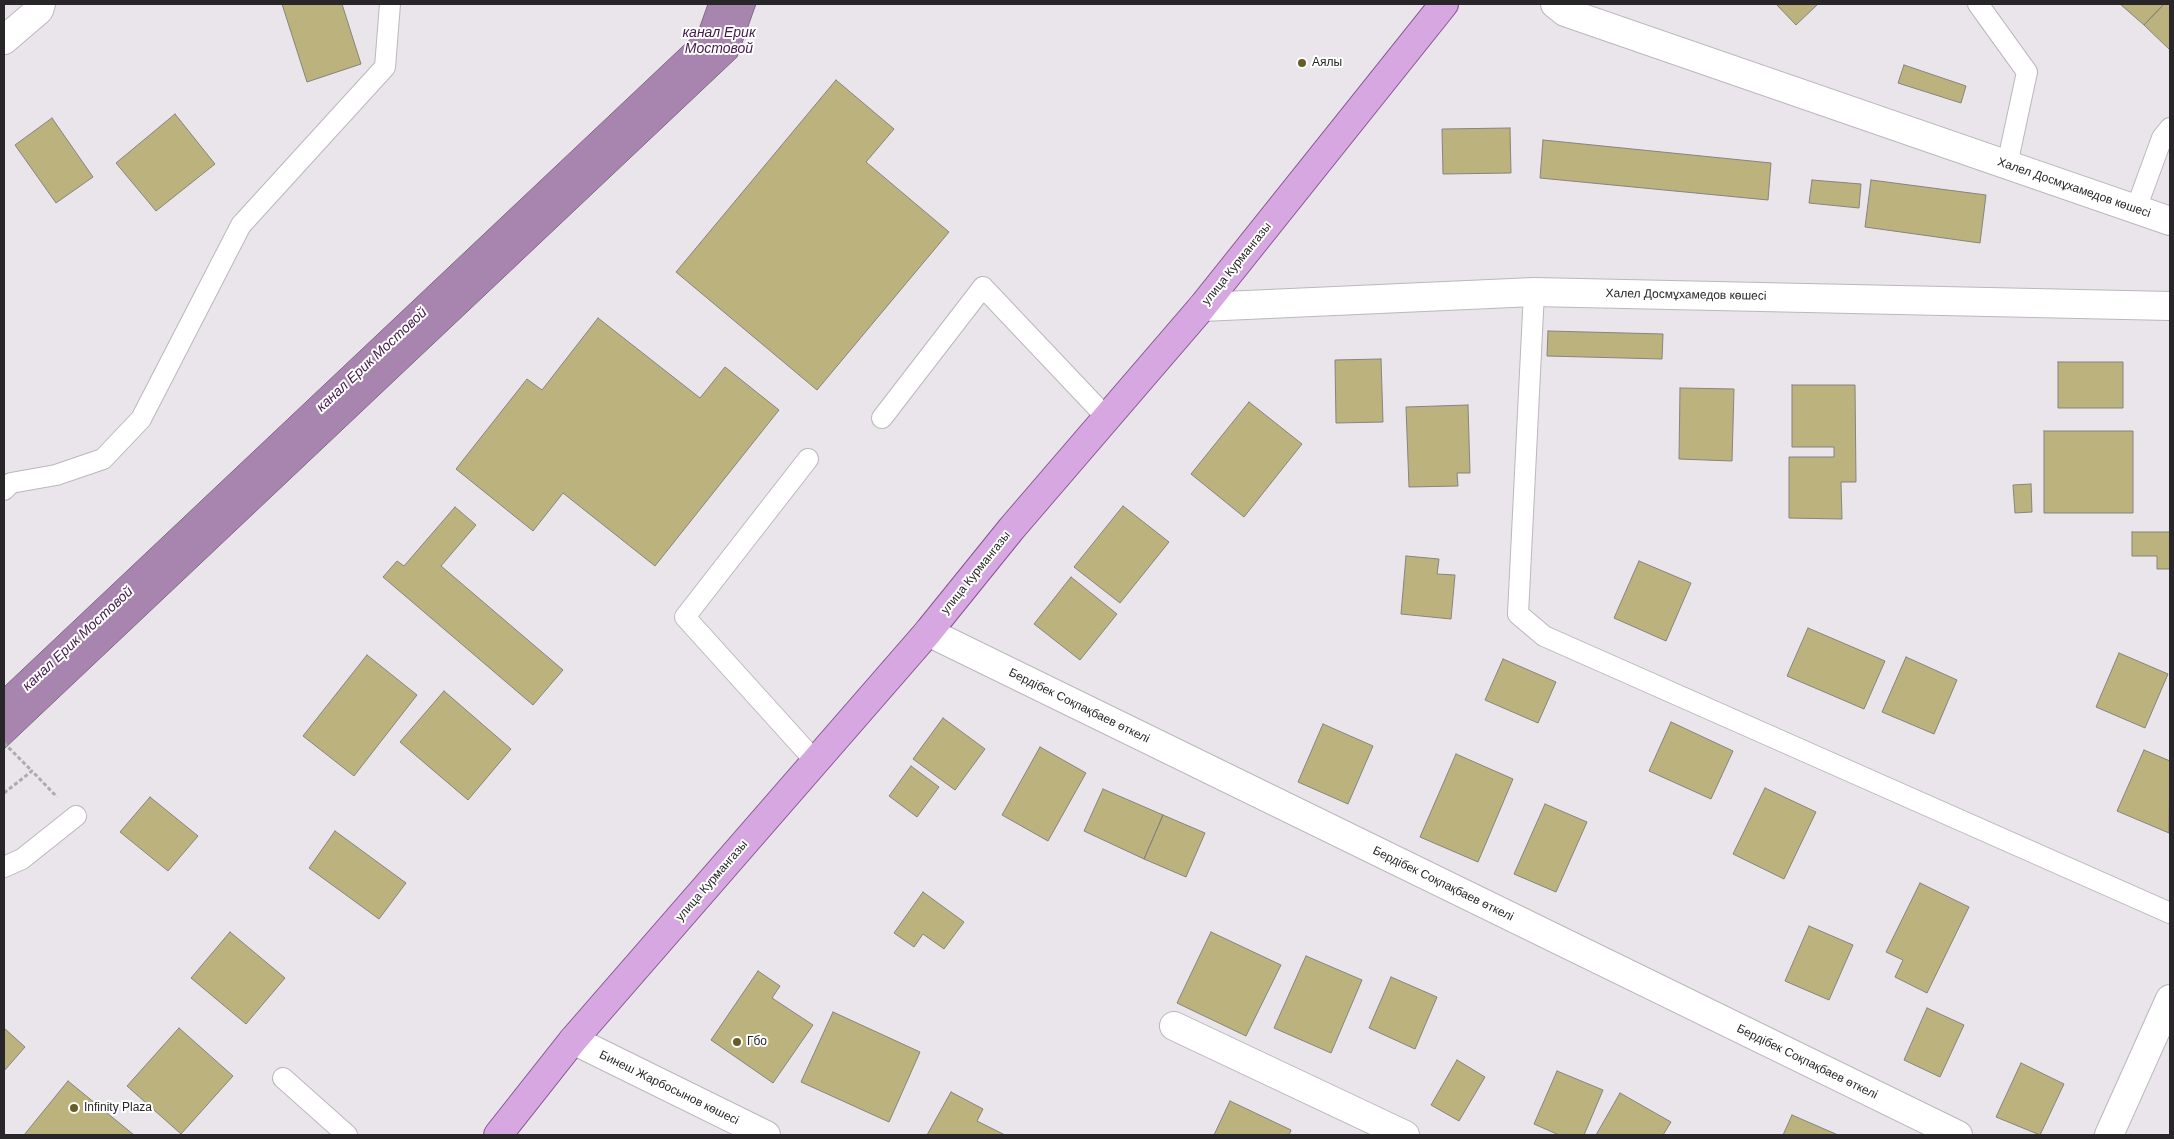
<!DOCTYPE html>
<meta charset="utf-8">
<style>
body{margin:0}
#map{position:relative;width:2174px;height:1139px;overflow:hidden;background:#e9e5ea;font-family:Arial,sans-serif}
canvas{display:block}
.frame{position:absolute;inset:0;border:5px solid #282628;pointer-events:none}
</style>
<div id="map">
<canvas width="2174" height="1139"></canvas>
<div class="frame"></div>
</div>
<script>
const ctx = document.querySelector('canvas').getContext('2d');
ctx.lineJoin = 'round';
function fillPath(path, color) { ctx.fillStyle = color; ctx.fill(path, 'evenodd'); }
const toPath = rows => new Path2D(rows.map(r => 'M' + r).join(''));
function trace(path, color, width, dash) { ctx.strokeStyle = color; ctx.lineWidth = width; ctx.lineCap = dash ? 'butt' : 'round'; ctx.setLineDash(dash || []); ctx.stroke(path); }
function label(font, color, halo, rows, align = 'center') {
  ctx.font = font + ' Arial,sans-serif'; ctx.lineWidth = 4; ctx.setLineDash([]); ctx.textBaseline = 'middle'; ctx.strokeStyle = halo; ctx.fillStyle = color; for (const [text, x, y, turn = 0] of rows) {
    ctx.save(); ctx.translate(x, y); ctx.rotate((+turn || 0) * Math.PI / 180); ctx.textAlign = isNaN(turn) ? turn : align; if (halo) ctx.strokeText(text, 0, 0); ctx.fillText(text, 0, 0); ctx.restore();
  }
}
const water = toPath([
 [708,4,756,4,737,57,4,749,4,687,698,32,708,4]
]);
fillPath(water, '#a785ae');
trace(water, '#816886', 1);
const building = toPath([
 [282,4,342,4,361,64,307,82,282,4],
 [1776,4,1818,4,1796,25,1776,4],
 [2120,4,2164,4,2144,25,2120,4],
 [2164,4,2170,4,2170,50,2144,25,2164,4],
 [1904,65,1966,86,1961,103,1898,83,1904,65],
 [836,80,894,129,866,162,949,232,817,390,676,272,836,80],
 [175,114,215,164,156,211,116,163,175,114],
 [52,118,93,177,56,203,15,145,52,118],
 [1510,128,1511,173,1443,174,1442,129,1510,128],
 [1543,140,1771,163,1768,200,1540,178,1543,140],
 [1812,180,1861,184,1859,208,1809,203,1812,180],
 [1871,180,1986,195,1980,243,1865,227,1871,180],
 [598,318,700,398,725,367,779,410,655,566,563,493,533,531,456,469,527,379,542,390,598,318],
 [1548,331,1663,334,1662,359,1547,356,1548,331],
 [1381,359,1383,422,1336,423,1335,360,1381,359],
 [2058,362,2123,362,2123,408,2058,408,2058,362],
 [1792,385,1855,385,1856,482,1841,482,1842,519,1789,518,1789,457,1834,457,1834,447,1792,447,1792,385],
 [1680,388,1734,389,1732,461,1679,459,1680,388],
 [1249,402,1302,444,1244,517,1191,474,1249,402],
 [1468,405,1470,473,1457,473,1458,486,1409,487,1406,407,1468,405],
 [2044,431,2133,431,2133,513,2044,513,2044,431],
 [2031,484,2032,512,2015,513,2013,485,2031,484],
 [1123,506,1169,542,1120,603,1074,567,1123,506],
 [455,507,476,525,441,566,563,670,533,705,383,577,397,561,404,566,455,507],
 [2132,532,2170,532,2170,569,2157,569,2157,556,2132,556,2132,532],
 [1406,556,1439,559,1437,574,1455,575,1451,619,1401,614,1406,556],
 [1639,561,1691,583,1666,641,1614,618,1639,561],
 [1071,577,1117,614,1080,660,1034,624,1071,577],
 [1808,628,1885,661,1864,709,1787,676,1808,628],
 [2119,653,2168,674,2145,728,2096,707,2119,653],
 [367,655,417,695,354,776,303,736,367,655],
 [1906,657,1957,680,1934,734,1882,712,1906,657],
 [1503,659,1556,682,1538,723,1485,700,1503,659],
 [444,691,511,749,468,800,400,742,444,691],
 [943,718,985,749,955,790,913,759,943,718],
 [1671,722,1733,751,1711,799,1649,771,1671,722],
 [1323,724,1373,746,1348,804,1298,782,1323,724],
 [1040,747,1086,773,1048,841,1002,815,1040,747],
 [2144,750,2170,761,2169,833,2117,811,2144,750],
 [1456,754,1513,779,1478,862,1420,837,1456,754],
 [911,766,939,787,917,817,889,796,911,766],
 [1765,788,1816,812,1784,879,1733,854,1765,788],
 [1103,789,1163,815,1144,859,1084,831,1103,789],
 [150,797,198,836,168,871,120,832,150,797],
 [1545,804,1587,822,1556,892,1514,874,1545,804],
 [1163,815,1205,833,1186,877,1144,859,1163,815],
 [335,831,406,883,379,919,309,868,335,831],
 [1920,883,1969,907,1927,993,1895,977,1903,960,1886,952,1920,883],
 [923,892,964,922,944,949,923,934,914,947,894,933,923,892],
 [1809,926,1853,945,1829,1000,1785,981,1809,926],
 [230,932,285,978,246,1024,191,978,230,932],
 [1211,932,1281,965,1246,1036,1177,1003,1211,932],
 [1306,956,1362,980,1331,1053,1274,1028,1306,956],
 [758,971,780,986,772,998,813,1025,773,1083,711,1040,758,971],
 [1391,977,1437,997,1415,1049,1369,1028,1391,977],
 [1927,1008,1964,1025,1940,1077,1904,1060,1927,1008],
 [833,1012,920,1052,889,1122,801,1082,833,1012],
 [4,1028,25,1047,4,1071,4,1028],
 [179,1028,233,1076,181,1134,127,1086,179,1028],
 [1457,1060,1485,1077,1459,1121,1431,1105,1457,1060],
 [2021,1063,2064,1084,2040,1135,1996,1117,2021,1063],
 [1557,1071,1603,1090,1584,1135,1559,1135,1534,1124,1557,1071],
 [68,1081,134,1135,24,1135,68,1081],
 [951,1092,983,1109,977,1121,1005,1135,927,1135,951,1092],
 [1620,1093,1671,1122,1663,1135,1596,1135,1620,1093],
 [1230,1101,1291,1130,1289,1135,1214,1135,1230,1101],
 [1792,1115,1838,1135,1783,1135,1792,1115]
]);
fillPath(building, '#bbb27e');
trace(building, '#85847e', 1);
const service = toPath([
 [1978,4,2027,72,2007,165],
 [2136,209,2162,138,2170,128],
 [1534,292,1518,614,1544,636,2170,913],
 [882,418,983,287,1107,418],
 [808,459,685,617,816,762],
 [4,490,11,483,56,475,103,459,141,419,241,225,385,67,390,4],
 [4,867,22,859,76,816],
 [283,1078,347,1135]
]);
const minor = toPath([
 [4,40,39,10,41,4],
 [928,632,1958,1135],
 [1174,1026,1405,1135],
 [2109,1135,2170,999]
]);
const tertiary = toPath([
 [1555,4,1565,12,2170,221],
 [1202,307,1534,292,2170,306],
 [573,1040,766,1135]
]);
const primary = toPath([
 [498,1135,573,1040,928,632,1012,528,1202,307,1444,4]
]);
trace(service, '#bbb7bc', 22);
trace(minor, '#bbb7bc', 30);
trace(tertiary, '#bbb7bc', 30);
trace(primary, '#885493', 30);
trace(toPath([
 [4,743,32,771],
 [4,793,32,771,57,797]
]), '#aeabaf', 3, [4, 2.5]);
trace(service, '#fff', 20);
trace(minor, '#fff', 28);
trace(tertiary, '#fff', 28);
trace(primary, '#d6a7e1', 28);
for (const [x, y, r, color] of [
 [1302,63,5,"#665d29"],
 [737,1042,5,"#665d29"],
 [74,1108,5,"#665d29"]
]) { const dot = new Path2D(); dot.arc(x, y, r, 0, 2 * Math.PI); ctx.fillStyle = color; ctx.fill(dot); trace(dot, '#fff', 2); }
label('12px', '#282628', '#fff', [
 ["Аялы",1312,63],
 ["Гбо",747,1042],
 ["Infinity Plaza",84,1108]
], 'left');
label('12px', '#282628', '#fff', [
 ["Халел Досмұхамедов көшесі",2074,188,19],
 ["улица Курмангазы",1237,264,-51],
 ["Халел Досмұхамедов көшесі",1686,295,1],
 ["улица Курмангазы",976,573,-51],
 ["Бердібек Соқпақбаев өткелі",1079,706,26],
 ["улица Курмангазы",712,881,-49],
 ["Бердібек Соқпақбаев өткелі",1443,884,26],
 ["Бердібек Соқпақбаев өткелі",1807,1062,26],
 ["Бинеш Жарбосынов көшесі",669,1088,26]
]);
label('italic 14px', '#43184c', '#fff', [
 ["канал Ерик",719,33],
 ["Мостовой",719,49],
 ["канал Ерик Мостовой",372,360,-43],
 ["канал Ерик Мостовой",78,639,-43]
]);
</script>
